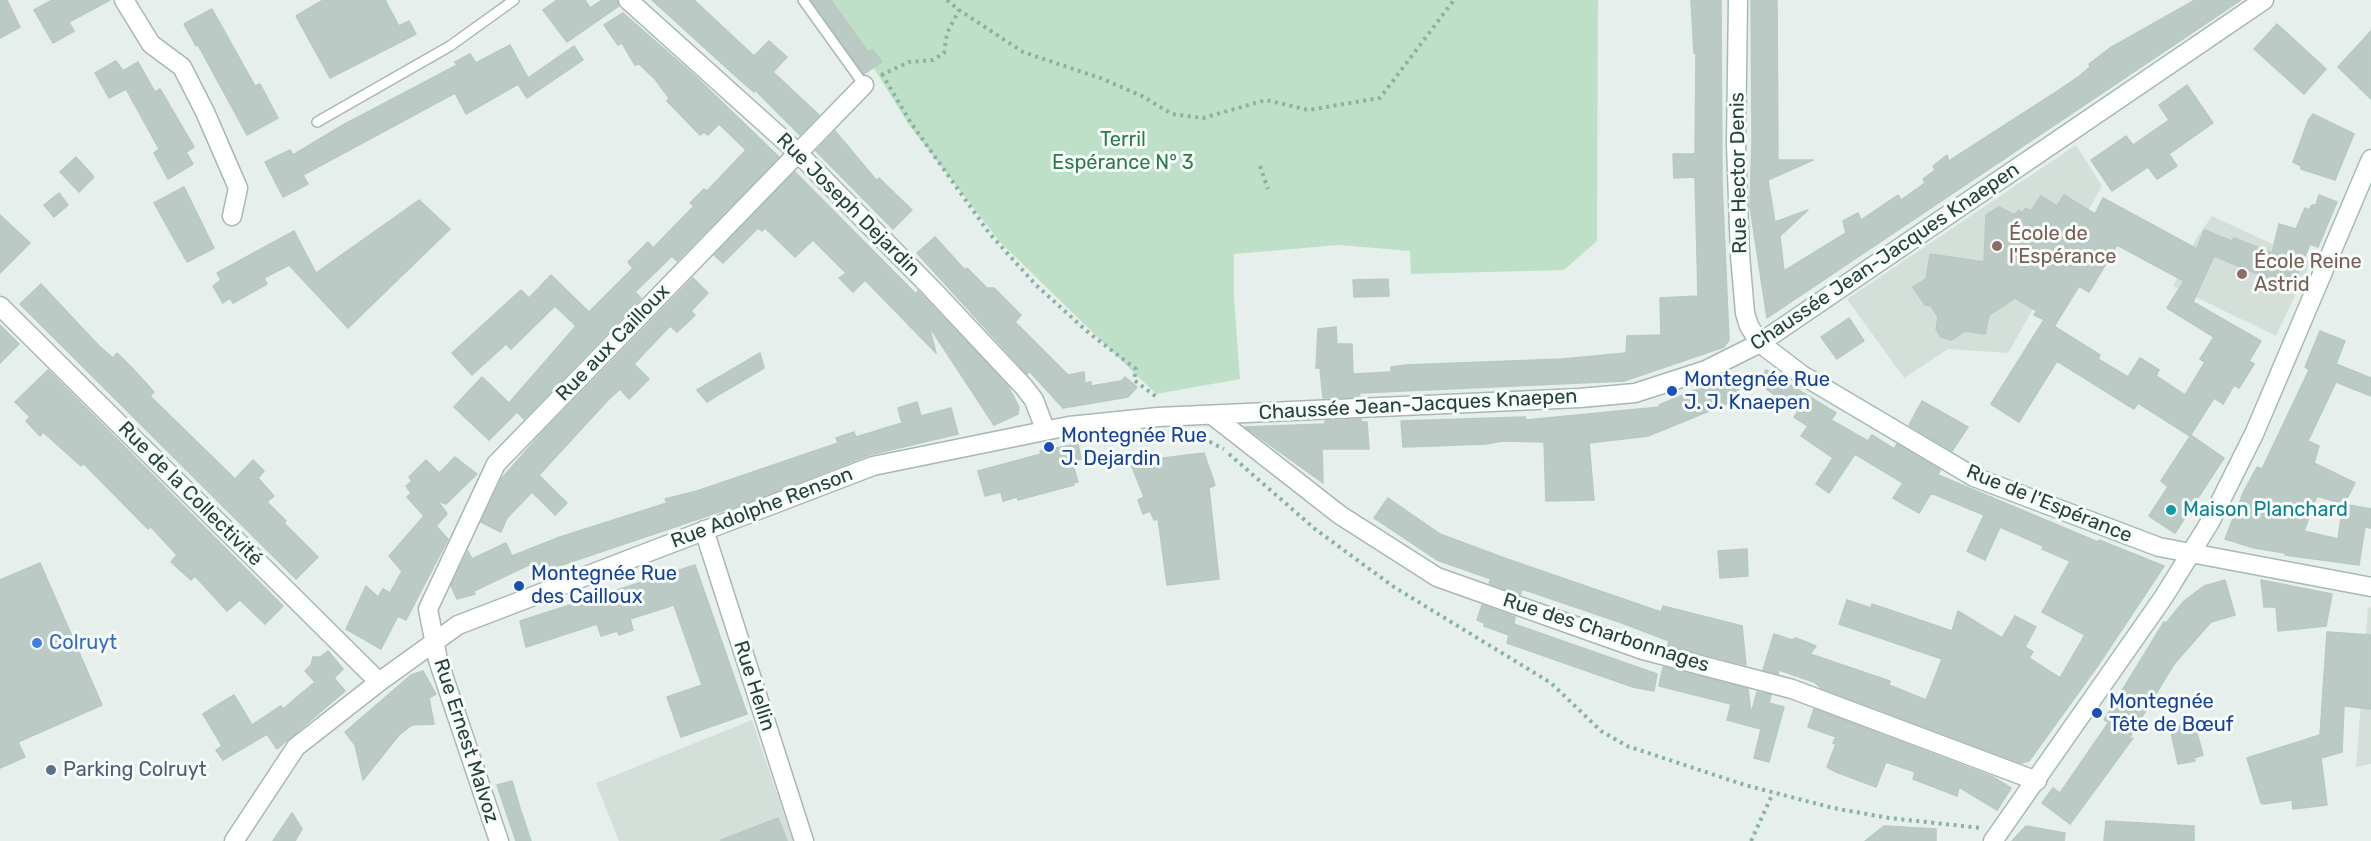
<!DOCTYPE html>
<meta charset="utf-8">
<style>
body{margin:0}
canvas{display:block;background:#e6efeb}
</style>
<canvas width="2371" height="841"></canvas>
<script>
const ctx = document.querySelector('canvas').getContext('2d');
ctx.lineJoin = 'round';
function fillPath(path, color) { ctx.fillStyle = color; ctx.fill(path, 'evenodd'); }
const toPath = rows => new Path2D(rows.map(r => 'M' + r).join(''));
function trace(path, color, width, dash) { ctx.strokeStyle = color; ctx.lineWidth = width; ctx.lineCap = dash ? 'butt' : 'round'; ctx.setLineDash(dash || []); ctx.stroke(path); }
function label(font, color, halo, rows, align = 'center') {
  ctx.font = font + ' Rubik,sans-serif'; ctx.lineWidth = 6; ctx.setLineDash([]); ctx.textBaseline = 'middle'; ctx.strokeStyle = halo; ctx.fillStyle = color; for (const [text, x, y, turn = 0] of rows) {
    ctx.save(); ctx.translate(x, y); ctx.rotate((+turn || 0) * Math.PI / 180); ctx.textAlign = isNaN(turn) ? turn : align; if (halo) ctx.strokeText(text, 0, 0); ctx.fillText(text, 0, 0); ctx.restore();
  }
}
fillPath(toPath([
 [2076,145,2102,186,2008,353,1948,349,1904,378,1847,299],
 [2212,216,2311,262,2276,336,2173,286,2196,239],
 [2368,607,2371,608,2371,764,2356,767],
 [752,720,793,841,619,841,596,783]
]), '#d4dfda');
fillPath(toPath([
 [832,0,1598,0,1597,241,1564,270,1411,274,1410,251,1339,245,1234,254,1234,298,1240,379,1156,394,1000,242,909,125]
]), '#bfe0c8');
const building = toPath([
 [0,0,7,0,20,27,0,38,0,0],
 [52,0,110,0,69,22,74,31,53,43,34,10,52,0],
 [323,0,385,0,399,26,409,21,416,34,330,78,296,16,323,0],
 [557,0,585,0,590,8,602,0,617,0,619,6,567,42,543,10,557,0],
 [652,0,694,0,754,56,769,41,787,57,773,72,819,115,800,135,755,90,754,92,741,81,652,0],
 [811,0,831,0,868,52,872,49,882,62,864,74,811,0],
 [1691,0,1721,0,1722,182,1729,340,1724,347,1624,381,1359,393,1360,397,1323,398,1320,368,1316,368,1318,329,1336,327,1337,344,1352,344,1353,374,1391,372,1391,367,1406,365,1563,359,1626,353,1627,336,1661,335,1660,298,1698,296,1695,177,1674,178,1673,154,1695,154,1696,54,1694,53,1691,0],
 [1751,0,1777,0,1778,160,1813,160,1768,180,1775,222,1808,210,1780,236,1784,271,1846,233,1843,221,1858,213,1861,220,1898,195,1901,200,1925,183,1923,179,1935,170,1933,166,1947,155,1949,161,2053,94,2078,77,2090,67,2089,64,2110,48,2195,0,2241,0,1767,318,1750,207,1752,138,1751,0],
 [212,9,255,86,260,84,278,118,247,135,198,45,196,46,184,24,212,9],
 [623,13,695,76,779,157,677,261,672,256,635,292,641,298,524,419,517,412,489,440,454,407,482,377,509,403,576,326,555,306,511,349,506,344,472,375,452,353,521,290,529,298,551,275,589,312,633,268,628,262,648,242,653,248,694,206,690,203,704,189,707,191,746,150,719,124,708,135,704,132,700,135,667,101,669,98,655,79,639,64,635,65,622,43,618,45,604,25,623,13],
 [2277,24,2326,69,2304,94,2254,49,2277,24],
 [2371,31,2371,99,2338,67,2371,31],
 [510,45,528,78,574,46,583,60,527,98,518,84,520,83,466,114,455,93,303,175,308,184,283,197,265,162,290,150,293,155,343,125,457,65,455,62,470,54,476,63,510,45],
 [116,61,123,71,138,62,155,92,160,89,194,147,186,152,193,164,168,179,154,153,159,149,126,89,109,98,95,73,116,61],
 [2187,85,2213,123,2169,154,2177,166,2157,179,2148,167,2112,191,2091,160,2126,136,2133,145,2169,120,2159,105,2187,85],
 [2313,114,2354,134,2335,180,2301,169,2301,166,2293,162,2308,121,2313,114],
 [835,131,877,181,879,178,912,210,893,229,816,151,835,131],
 [76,157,94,177,79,192,60,172,76,157],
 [795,172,916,294,918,291,1008,386,1019,407,1018,414,994,425,929,326,936,353,865,280,853,292,839,278,846,273,813,240,795,257,765,228,762,231,758,228,723,263,714,255,795,172],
 [184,187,214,248,187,262,154,203,184,187],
 [59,193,68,205,54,217,44,205,59,193],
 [2064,195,2095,214,2103,198,2197,249,2204,230,2232,241,2234,238,2272,253,2279,224,2296,229,2305,208,2309,210,2312,205,2316,205,2319,195,2337,202,2318,247,2310,244,2292,288,2214,256,2193,302,2261,341,2249,361,2254,364,2239,388,2234,385,2223,404,2214,398,2190,436,2138,403,2134,409,2057,361,2019,422,1991,404,2044,320,2100,355,2098,359,2128,377,2140,358,2159,370,2156,376,2185,395,2205,362,2200,359,2214,337,2167,308,2184,281,2117,245,2089,292,2079,286,2055,325,2034,315,2037,311,2015,298,1989,315,1985,334,1965,331,1952,340,1941,337,1936,329,1938,317,1931,306,1925,305,1913,287,1926,279,1930,254,1984,262,1986,215,1999,207,2014,215,2019,210,2022,213,2026,208,2031,211,2041,196,2057,206,2064,195],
 [419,200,450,229,348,328,289,265,264,278,267,284,233,303,230,298,223,303,213,286,221,280,217,273,294,231,316,273,419,200],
 [0,215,30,243,0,273,0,215],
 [935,237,965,270,967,268,987,288,994,288,1021,315,1015,322,1068,375,1084,372,1085,383,1091,382,1091,386,1121,381,1125,377,1137,387,1128,397,1063,408,1030,372,1027,374,917,253,935,237],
 [693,278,708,293,691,311,695,315,686,324,677,332,670,326,634,364,649,379,629,399,620,389,609,399,539,475,567,503,555,515,532,492,507,518,501,532,481,522,502,478,539,436,693,278],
 [1388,279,1389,296,1354,297,1353,280,1388,279],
 [41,284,99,346,113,358,117,353,134,370,154,392,150,396,235,479,253,460,264,471,258,478,274,496,267,502,286,521,284,523,318,557,296,579,20,304,41,284],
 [1849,318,1864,341,1837,359,1821,337,1849,318],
 [0,325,19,344,0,363,0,325],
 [2320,331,2345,341,2336,364,2371,378,2371,396,2336,382,2308,441,2319,446,2314,463,2355,483,2344,504,2317,496,2304,531,2338,539,2343,504,2371,509,2371,528,2365,527,2359,565,2285,555,2285,553,2254,548,2225,539,2244,491,2257,467,2262,469,2309,370,2305,367,2320,331],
 [760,353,764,368,718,395,707,402,697,390,760,353],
 [48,370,283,606,265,624,240,600,227,611,195,576,191,580,171,562,177,555,151,527,148,529,84,464,81,466,43,432,40,436,26,421,30,417,15,402,48,370],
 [1766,370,1836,413,1831,420,1868,441,1872,435,1894,449,1897,444,1940,470,1938,475,2098,542,2099,540,2164,566,2099,664,2029,761,2021,763,1821,688,1814,682,1779,670,1778,674,1763,670,1774,634,1792,640,1796,638,1816,646,1810,654,1890,681,1889,685,1926,700,1942,659,1839,624,1847,600,1871,608,1872,604,1952,631,1958,611,2002,638,2015,616,2036,627,2025,647,2033,652,2029,658,2060,678,2085,635,2042,612,2070,561,2042,549,2043,546,2000,527,1985,560,1967,551,1984,515,1931,493,1919,513,1893,498,1903,483,1855,454,1829,493,1816,484,1833,458,1801,436,1808,426,1794,417,1798,412,1758,383,1766,370],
 [1732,375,1741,398,1648,436,1589,443,1594,500,1546,501,1544,442,1502,441,1486,444,1403,447,1401,421,1525,417,1526,420,1660,407,1659,405,1732,375],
 [1922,401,1968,427,1952,451,1909,425,1922,401],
 [917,402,921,416,951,408,958,434,869,455,746,503,538,573,535,562,474,591,475,594,457,599,451,586,468,551,472,559,506,543,512,556,560,537,667,503,665,499,697,491,838,443,836,438,854,432,856,437,902,423,898,408,917,402],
 [1361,419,1361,422,1367,422,1369,449,1322,449,1323,483,1245,427,1325,424,1325,421,1361,419],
 [2191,435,2224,458,2175,533,2149,516,2168,487,2161,481,2191,435],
 [1078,444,1081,459,1072,462,1078,482,1073,483,1074,485,1018,500,1017,497,1003,501,1001,492,985,496,978,471,1041,454,1040,451,1078,444],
 [1204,453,1215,485,1209,488,1219,579,1167,585,1158,519,1154,520,1150,511,1143,514,1138,500,1144,497,1130,462,1204,453],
 [455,457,477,474,446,504,438,501,447,514,436,526,448,539,406,620,398,616,381,649,346,629,366,586,378,597,383,589,390,593,402,571,389,556,424,516,407,497,411,493,406,486,412,481,409,477,426,460,439,473,455,457],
 [1388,498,1440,534,1507,559,1661,612,1663,606,1742,626,1746,665,1668,645,1669,641,1622,623,1522,589,1520,595,1489,583,1491,579,1437,560,1374,518,1388,498],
 [1747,549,1748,576,1720,578,1718,551,1747,549],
 [40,563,102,705,18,742,25,757,0,768,0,580,40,563],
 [695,565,747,714,681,737,667,697,702,685,674,605,630,619,633,630,619,635,617,631,601,636,597,624,526,647,520,621,695,565],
 [2225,580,2235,615,2211,622,2174,664,2128,740,2133,738,2070,824,2042,803,2053,788,2060,793,2109,722,2104,720,2164,622,2166,623,2184,601,2204,586,2225,580],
 [2261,580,2332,594,2326,626,2278,631,2276,607,2264,607,2261,580],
 [1482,605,1515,617,1514,624,1657,674,1654,691,1633,687,1507,643,1509,635,1484,626,1484,623,1477,620,1482,605],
 [2327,632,2371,635,2371,709,2344,706,2342,752,2321,758,2327,805,2293,809,2292,800,2264,804,2261,803,2247,758,2320,735,2327,632],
 [328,651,343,669,334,678,345,691,277,749,267,734,223,760,216,750,222,746,203,714,234,695,252,725,281,706,283,709,315,682,305,671,311,665,313,657,320,657,328,651],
 [1663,667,1748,689,1751,714,1757,692,1771,695,1769,703,1784,707,1769,762,1754,758,1761,729,1727,720,1731,704,1659,686,1663,667],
 [423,671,436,694,429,698,434,724,412,725,399,735,363,780,355,745,345,732,411,675,423,671],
 [1814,709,1993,777,2011,788,1997,810,1959,787,1957,796,1913,779,1915,772,1886,762,1876,787,1836,772,1827,767,1836,744,1833,743,1836,737,1808,727,1814,709],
 [2194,722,2203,755,2194,758,2195,761,2178,764,2170,728,2194,722],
 [512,781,520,808,531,841,516,841,504,806,497,785,512,781],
 [292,813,302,829,295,841,273,841,292,813],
 [778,818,787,841,721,841,721,840,778,818],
 [2106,821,2194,826,2194,841,2104,841,2106,821],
 [1884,826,1936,829,1936,841,1865,841,1884,826],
 [2026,826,2065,833,2064,841,2012,841,2026,826]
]);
fillPath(building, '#bbcac4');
trace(building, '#b8c9c2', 1.5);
const lane = toPath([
 [803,0,864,85],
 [317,122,450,46,514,0]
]);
const street = toPath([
 [124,0,151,44,182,67,205,112,238,188,232,216],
 [628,0,797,152,932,289,1024,387,1034,400,1045,429],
 [0,306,379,682],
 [1212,415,1340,515,1437,577,1643,650,1792,689,2037,781],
 [704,530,804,841],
 [234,841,296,747,379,682,458,625,873,466,1069,426,1158,417,1580,398,1635,393,1706,370,1760,343,2264,0],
 [499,841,438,660,428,609,496,464,864,85]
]);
const secondary = toPath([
 [1738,0,1736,144,1740,255,1745,313,1749,326,1760,343,1802,375,1974,477,2159,547,2371,587],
 [1993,841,2163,598,2210,522,2254,434,2371,159]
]);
trace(lane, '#a8b8b2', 12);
trace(street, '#a8b8b2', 21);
trace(secondary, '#a4bbb3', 21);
trace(toPath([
 [947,0,959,10,1023,52,1103,79,1142,96,1172,114,1203,118,1266,100,1308,110,1380,98,1454,0],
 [882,74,911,123,989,233,1036,285,1089,333,1136,369,1134,380,1158,398],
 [881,75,909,62,933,60,944,53,947,33,959,10],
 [1260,166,1268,189],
 [1180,436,1210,442,1224,449],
 [1229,454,1315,529,1394,587,1551,683,1601,731,1627,746,1745,785,1833,808,1889,818,1981,828],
 [1751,841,1773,793]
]), '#86b3a5', 4, [3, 4.5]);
trace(lane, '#fff', 9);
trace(street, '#fff', 18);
trace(secondary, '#fff', 18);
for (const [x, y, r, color] of [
 [1997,246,6,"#8d6e63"],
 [2242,274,6,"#8d6e63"],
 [1672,391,6,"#1a4fb4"],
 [1049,447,6,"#1a4fb4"],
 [2171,510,6,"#0f9aa8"],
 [519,586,6,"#1a4fb4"],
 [37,643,6,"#3f7fe0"],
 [2097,713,6,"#1a4fb4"],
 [51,770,6,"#5c6f8a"]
]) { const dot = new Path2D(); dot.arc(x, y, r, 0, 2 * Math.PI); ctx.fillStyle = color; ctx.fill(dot); trace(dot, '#f7fbf9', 2); }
label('20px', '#2d7a4b', '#f7fbf9', [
 ["Terril",1123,140],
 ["Espérance N° 3",1123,163]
]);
label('20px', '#24423a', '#f7fbf9', [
 ["Rue Hector Denis",1739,173,-91],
 ["Rue Joseph Dejardin",848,205,45],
 ["Chaussée Jean-Jacques Knaepen",1885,257,-34],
 ["Rue aux Cailloux",613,343,-46],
 ["Chaussée Jean-Jacques Knaepen",1418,405,-3],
 ["Rue de la Collectivité",190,494,45],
 ["Rue de l'Espérance",2049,504,22],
 ["Rue Adolphe Renson",762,508,-21],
 ["Rue des Charbonnages",1606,633,18],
 ["Rue Hellin",754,686,72],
 ["Rue Ernest Malvoz",466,741,72]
]);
label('20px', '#785e54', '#f7fbf9', [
 ["École de",2009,234],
 ["l'Espérance",2009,257],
 ["École Reine",2254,262],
 ["Astrid",2254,285]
], 'left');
label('20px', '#164399', '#f7fbf9', [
 ["Montegnée Rue",1684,380],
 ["J. J. Knaepen",1684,403],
 ["Montegnée Rue",1061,436],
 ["J. Dejardin",1061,459],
 ["Montegnée Rue",531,574],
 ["des Cailloux",531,597],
 ["Montegnée",2109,702],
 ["Tête de Bœuf",2109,725]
], 'left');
label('20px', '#0d838f', '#f7fbf9', [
 ["Maison Planchard",2183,510]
], 'left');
label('20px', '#366cbe', '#f7fbf9', [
 ["Colruyt",49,643]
], 'left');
label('20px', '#4e5e75', '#f7fbf9', [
 ["Parking Colruyt",63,770]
], 'left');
</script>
